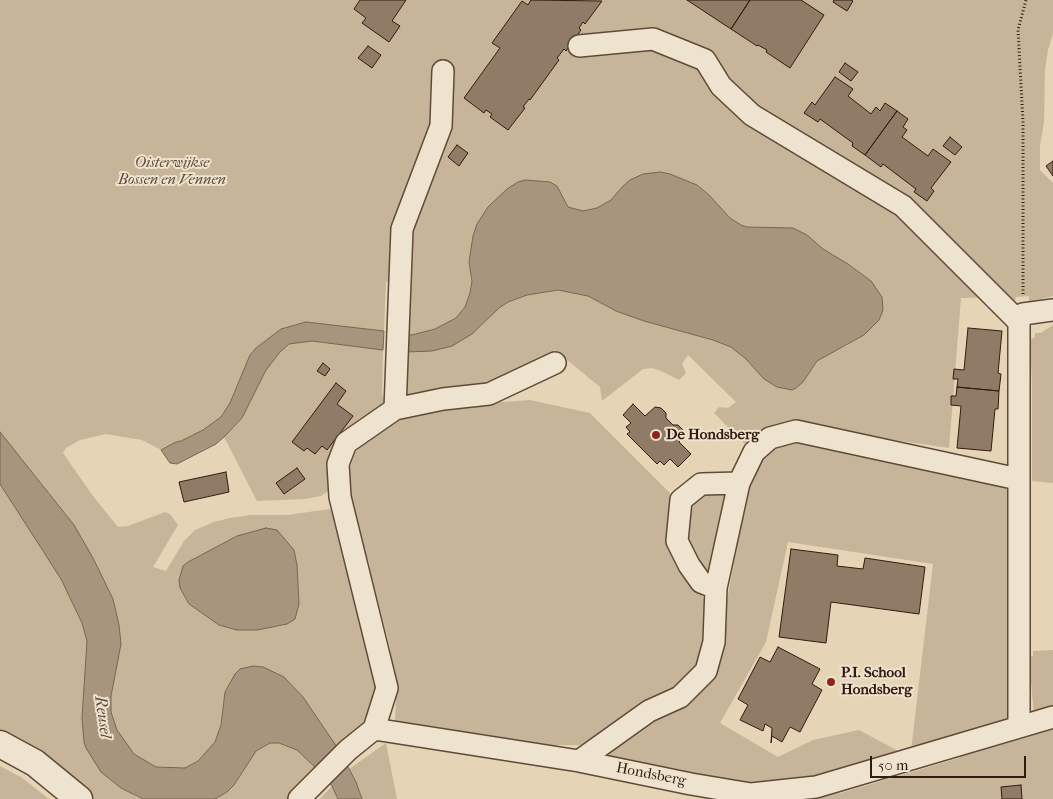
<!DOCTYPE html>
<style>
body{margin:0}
#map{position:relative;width:1053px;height:799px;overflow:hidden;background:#e5d4b5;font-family:"IM FELL French Canon",serif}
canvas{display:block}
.scale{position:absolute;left:870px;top:756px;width:156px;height:22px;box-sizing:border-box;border:2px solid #331b10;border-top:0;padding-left:6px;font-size:15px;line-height:18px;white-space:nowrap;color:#331b10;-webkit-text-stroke:4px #eee3cf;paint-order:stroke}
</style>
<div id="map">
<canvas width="1053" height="799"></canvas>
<div class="scale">50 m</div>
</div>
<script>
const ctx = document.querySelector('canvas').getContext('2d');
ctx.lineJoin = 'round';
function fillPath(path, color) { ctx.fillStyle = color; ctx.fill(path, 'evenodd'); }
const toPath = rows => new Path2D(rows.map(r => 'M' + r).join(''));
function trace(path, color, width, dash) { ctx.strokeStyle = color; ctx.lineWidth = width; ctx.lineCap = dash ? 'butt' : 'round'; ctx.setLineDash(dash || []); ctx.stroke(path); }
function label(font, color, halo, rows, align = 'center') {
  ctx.font = font + ' "IM FELL French Canon",serif'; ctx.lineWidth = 4; ctx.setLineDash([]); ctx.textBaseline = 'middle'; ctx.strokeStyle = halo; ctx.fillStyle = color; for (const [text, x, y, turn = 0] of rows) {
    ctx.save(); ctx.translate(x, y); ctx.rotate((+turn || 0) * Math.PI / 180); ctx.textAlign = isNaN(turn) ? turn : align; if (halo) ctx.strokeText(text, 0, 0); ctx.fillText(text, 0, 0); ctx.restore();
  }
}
fillPath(toPath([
 [0,0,1053,0,1053,33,1048,50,1045,70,1044,122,1040,146,1040,170,1053,183,1053,296,1029,302,1029,296,1016,297,1013,307,997,297,961,298,949,448,805,427,748,447,714,413,719,407,728,408,736,402,688,355,682,364,686,373,679,380,661,371,652,368,643,369,602,401,600,387,555,350,524,369,482,388,407,401,404,390,406,352,432,351,472,334,499,308,508,302,527,295,558,290,588,296,616,311,644,321,713,340,731,347,746,359,764,379,777,387,803,382,817,361,829,354,848,345,871,281,854,268,780,228,747,227,741,225,730,218,709,195,697,185,670,174,660,172,622,187,611,200,597,208,583,211,568,207,557,186,550,182,525,180,469,262,472,281,470,293,465,307,456,318,435,329,412,335,406,334,409,278,386,282,384,331,306,322,281,329,256,348,250,355,230,403,221,417,203,430,181,441,176,442,161,450,142,440,106,434,80,440,66,448,63,453,93,496,118,527,128,526,165,512,170,514,178,525,153,567,166,571,184,541,195,530,214,522,230,518,250,515,287,515,330,509,339,531,379,697,369,720,339,750,303,697,284,677,225,692,221,725,215,742,198,761,185,768,156,767,134,754,129,748,117,730,111,712,111,696,121,644,119,625,112,599,74,525,0,432],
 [237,536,294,550,297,565,299,604,219,625,189,604,180,588,183,566,188,562],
 [1053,325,1053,483,1032,481,1032,382,1030,340,1035,337,1035,333,1041,333],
 [311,341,383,350,382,393,386,409,329,483,328,491,321,496,304,499,257,501,224,437,242,418,266,370,280,352,289,344],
 [530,400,590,413,674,497,669,506,670,534,691,582,704,599,708,614,704,660,669,695,587,745,541,745,399,727,395,721,396,701,390,647,370,570,370,565,364,551,350,497,350,468,355,453,368,437,384,427,408,416,445,406],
 [801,442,1012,485,1012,721,911,751,933,564,788,542,766,642,720,723,778,757,813,740,859,730,902,753,818,779,746,784,598,757,655,718,686,707,714,673,748,484,761,458,775,447],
 [0,484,61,579,82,623,87,641,82,718,86,748,136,797,143,799,91,799,0,735],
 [714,492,725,494,727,501,714,570,707,576,702,571,686,537,685,512,692,503,703,496],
 [1053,650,1053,799,807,799,841,793,959,758,967,740,1034,716,1029,657,1033,656,1033,651],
 [270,743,279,743,297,750,319,771,290,799,215,799,227,792,234,785,256,751],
 [386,743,397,799,362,799,356,782,349,769],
 [0,766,21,777,49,799,0,799],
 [332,786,338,799,320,799]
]), '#c7b599');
const water = toPath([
 [660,172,670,174,697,185,709,195,730,218,741,225,747,227,793,228,807,235,823,249,848,264,871,281,882,297,883,310,879,320,864,335,817,361,803,382,796,388,792,390,777,387,764,379,746,359,731,347,713,340,644,321,616,311,588,296,558,290,527,295,508,302,499,308,472,334,452,346,432,351,406,352,406,334,412,335,435,329,456,318,465,307,470,293,472,281,469,262,473,236,477,224,488,207,507,189,518,182,525,180,550,182,557,186,568,207,583,211,597,208,611,200,622,187,630,180,643,174,660,172],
 [306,322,384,331,383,350,312,341,289,344,280,352,266,370,242,418,224,437,216,444,177,464,170,463,161,450,176,442,181,441,203,430,221,417,230,403,250,355,256,348,281,329,306,322],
 [0,432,74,525,93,558,113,599,119,625,121,644,111,696,111,712,117,730,134,754,156,767,185,768,198,761,215,742,221,725,225,692,235,674,240,669,253,666,263,667,284,677,303,697,339,750,356,782,362,799,338,799,332,786,319,771,297,750,279,743,270,743,256,751,234,785,227,792,215,799,143,799,121,788,101,772,86,748,84,742,82,718,87,641,82,623,61,579,0,484,0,432],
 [266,528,277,530,294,550,297,565,299,604,295,619,287,624,257,630,237,630,219,625,189,604,180,588,179,580,183,566,188,562,237,536,266,528]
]);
fillPath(water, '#a8957d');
trace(water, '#796451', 1);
const building = toPath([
 [360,0,406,0,392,21,400,26,389,42,362,23,366,18,354,9,360,0],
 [531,0,602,1,585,24,583,22,579,28,581,30,566,51,564,49,557,58,559,60,530,100,529,99,523,107,525,108,508,130,490,117,492,114,486,110,484,113,464,98,500,48,492,43,522,1,528,5,531,0],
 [687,0,750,0,731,29,687,0],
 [750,0,801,0,824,15,790,68,766,52,767,50,758,45,757,46,731,29,750,0],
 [834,0,851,0,853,1,847,11,833,2,834,0],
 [368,46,381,55,372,68,358,58,368,46],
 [845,63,858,72,851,81,839,72,845,63],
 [835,77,853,89,848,96,871,114,876,107,880,111,885,103,897,111,865,155,852,146,853,143,820,119,818,122,804,113,812,102,815,105,835,77],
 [897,111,908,119,903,127,907,130,902,137,928,156,933,149,951,162,931,188,934,191,927,201,914,192,916,189,883,164,881,167,865,155,897,111],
 [950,137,962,147,955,155,943,146,950,137],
 [457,145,468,153,459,166,448,157,457,145],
 [1053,161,1053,176,1046,166,1053,161],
 [968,328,1002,331,998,373,1001,374,999,391,957,387,958,379,953,379,954,369,964,370,968,328],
 [323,363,330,369,325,376,317,371,323,363],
 [336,383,346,391,337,404,353,416,327,450,322,446,315,454,307,448,304,451,292,442,336,383],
 [957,387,999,391,998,409,995,409,991,451,957,448,961,406,951,405,951,396,956,396,957,387],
 [633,404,645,416,655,407,661,408,666,413,666,418,673,425,678,425,683,430,683,434,685,436,679,442,691,454,678,467,670,459,664,465,660,461,657,464,627,434,630,432,626,427,631,423,623,415,633,404],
 [297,468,305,479,284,494,276,483,297,468],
 [226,472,229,492,184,502,179,482,226,472],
 [791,549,838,555,837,566,863,569,865,558,925,567,919,614,831,602,826,643,779,637,791,549],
 [778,647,820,669,812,684,822,690,800,732,790,727,782,742,772,736,771,743,772,728,765,724,763,731,740,720,748,705,738,699,760,657,770,662,778,647],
 [1021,785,1022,799,1002,799,1001,787,1021,785]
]);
fillPath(building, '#907b66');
trace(building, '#331b10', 1);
const minor = toPath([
 [579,46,653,39,705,60,721,86,752,115,903,206,1019,322],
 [395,409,402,229,441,126,443,71],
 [716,588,701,582,689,565,677,541,681,500,701,484,739,483],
 [1019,726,1019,322,1023,314,1053,310],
 [374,729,387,688,340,497,338,464,346,443,395,409,443,399,489,394,555,363],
 [579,761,649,711,680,697,706,671,714,642,716,588,739,483,754,452,770,438,796,431,1018,479],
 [299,799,348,750,374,729,579,761,691,784,751,794,816,787,1053,717]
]);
const tertiary = toPath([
 [0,744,35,763,79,799]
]);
trace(minor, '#604939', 24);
trace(tertiary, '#604939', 29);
trace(toPath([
 [1023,294,1023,122,1018,30,1026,0]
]), '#331b10', 3, [1, 2.5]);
trace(minor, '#eee3cf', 21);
trace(tertiary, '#eee3cf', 26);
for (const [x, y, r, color] of [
 [656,435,5,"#8f2418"],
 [831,682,5,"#8f2418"]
]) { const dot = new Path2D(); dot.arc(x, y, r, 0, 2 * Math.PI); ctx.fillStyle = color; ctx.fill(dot); trace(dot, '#eee3cf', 2); }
label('italic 15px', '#5f4939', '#eee3cf', [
 ["Oisterwijkse",172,163],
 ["Bossen en Vennen",172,180]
]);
label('bold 15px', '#331b10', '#eee3cf', [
 ["De Hondsberg",666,435],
 ["P.I. School",841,673],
 ["Hondsberg",841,690]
], 'left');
label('15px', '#331b10', '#eee3cf', [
 ["Hondsberg",651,775,11]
]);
label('italic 16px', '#5c4636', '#eee3cf', [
 ["Reusel",102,717,82]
]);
</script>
